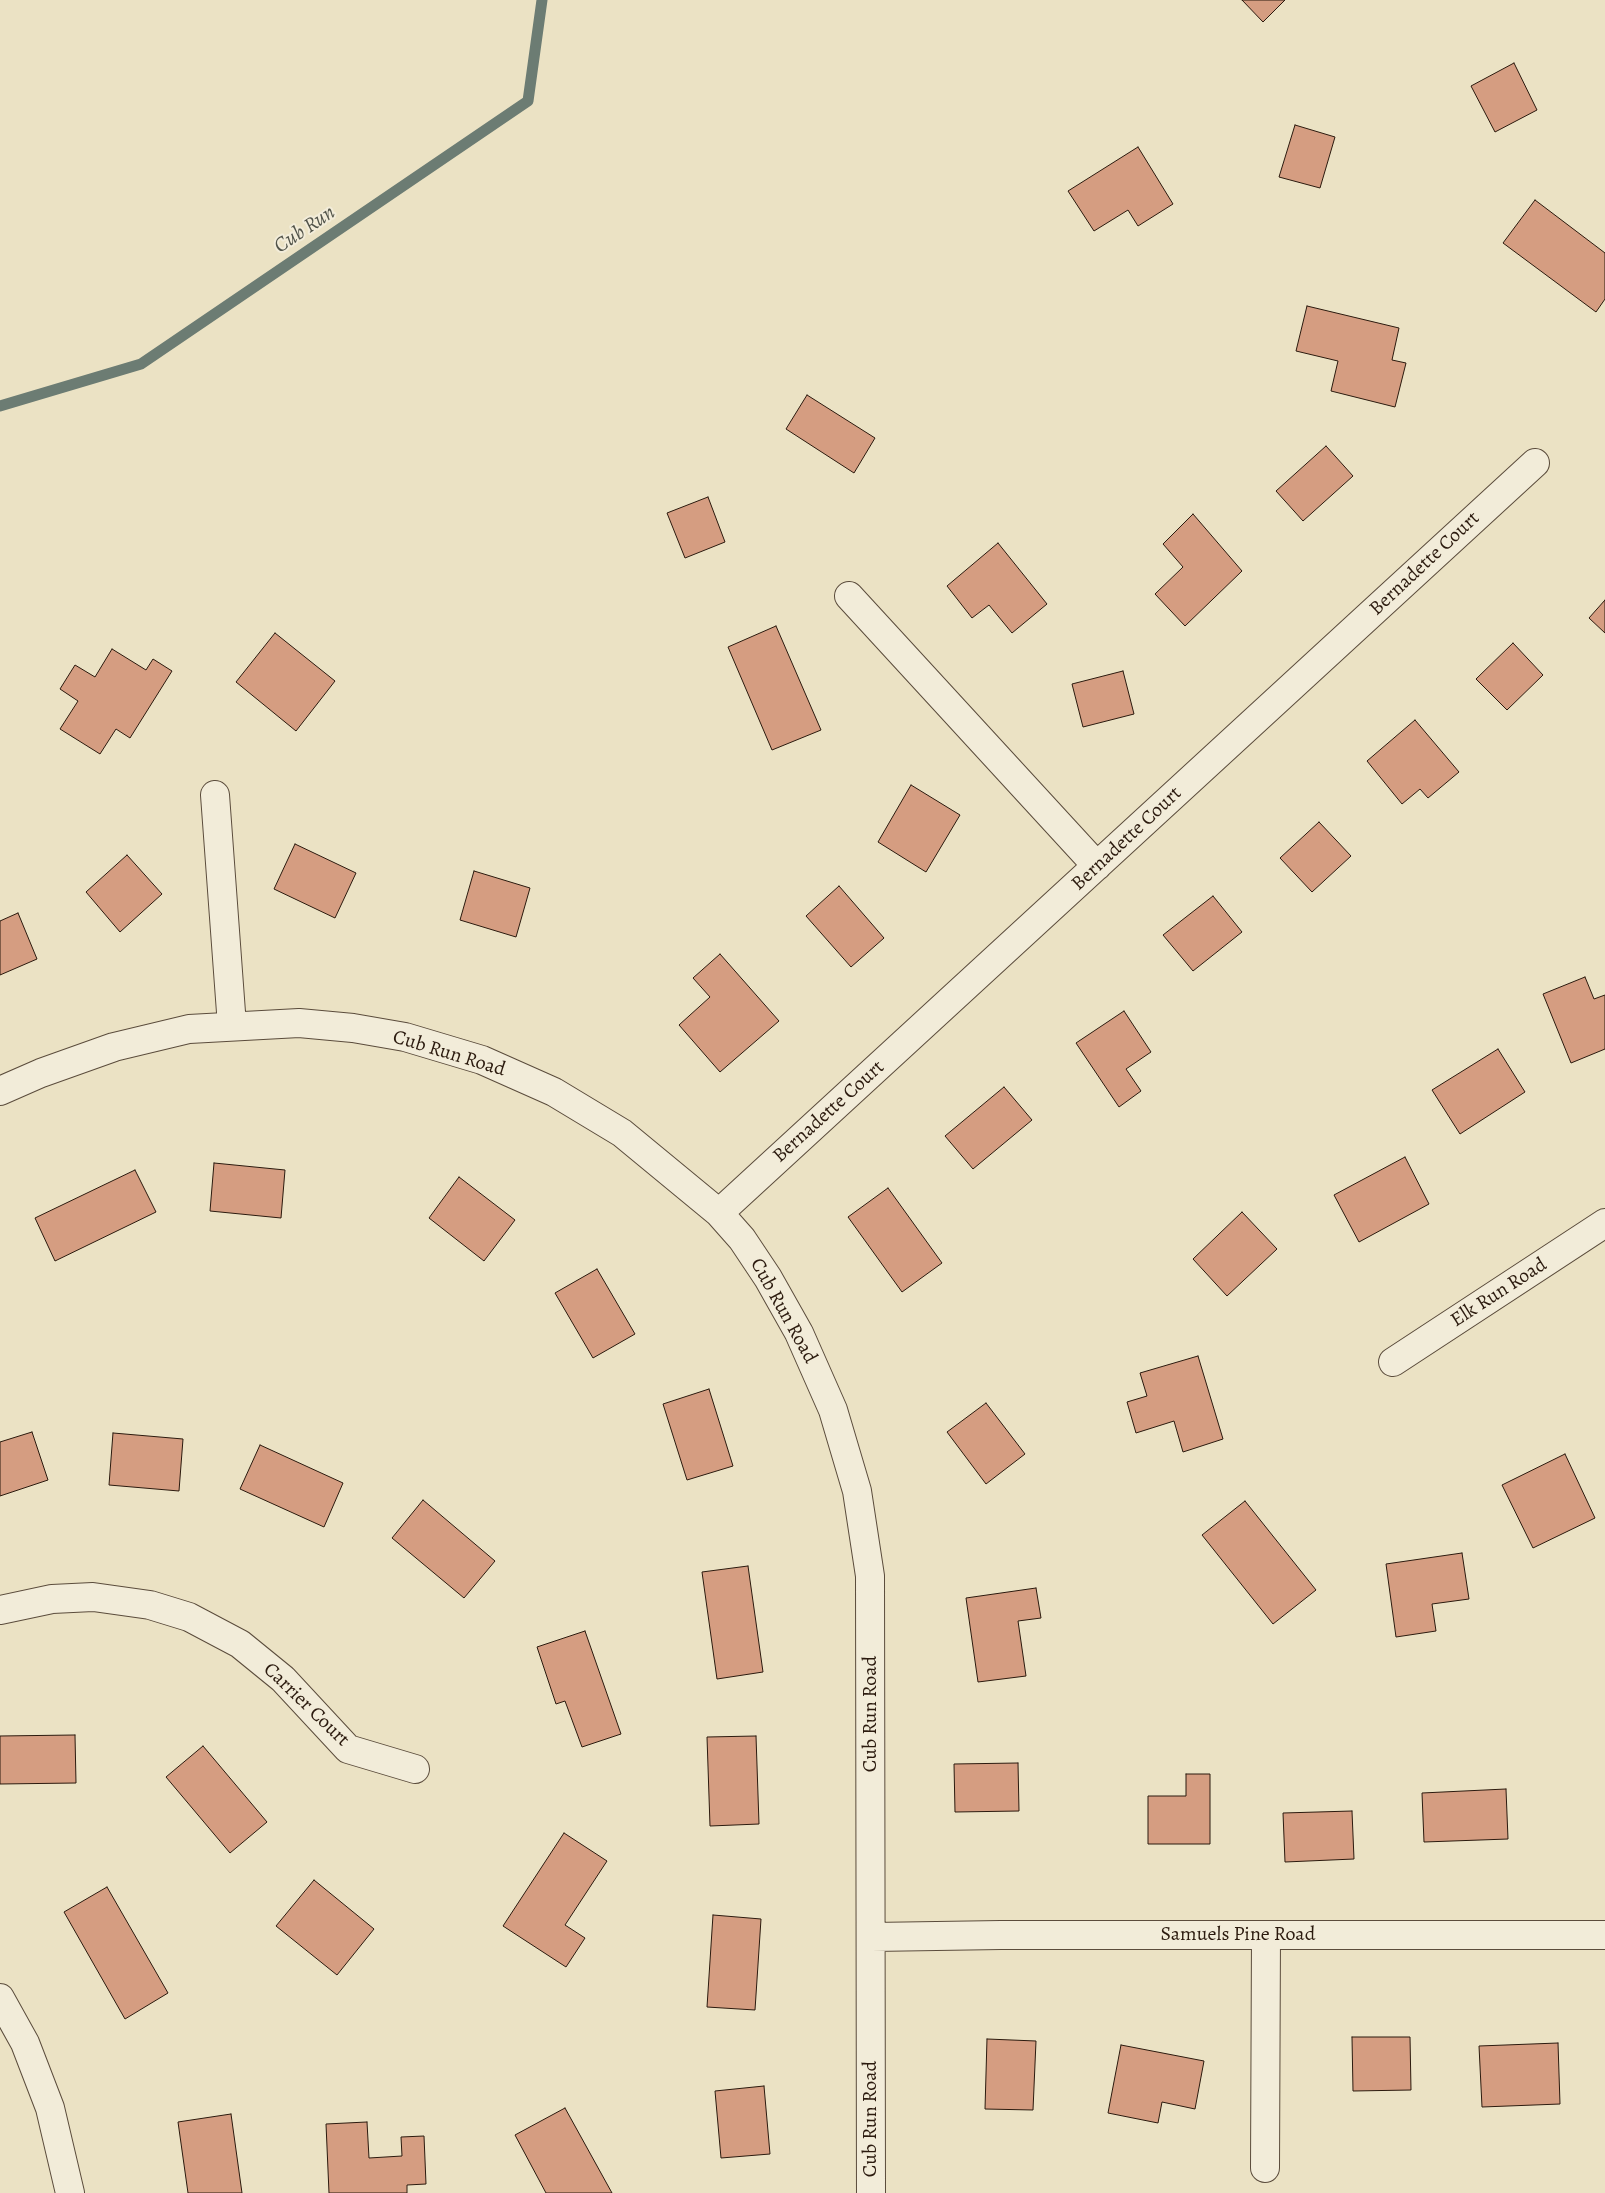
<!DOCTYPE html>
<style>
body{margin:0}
canvas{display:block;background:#ebe2c4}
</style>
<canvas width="1605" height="2193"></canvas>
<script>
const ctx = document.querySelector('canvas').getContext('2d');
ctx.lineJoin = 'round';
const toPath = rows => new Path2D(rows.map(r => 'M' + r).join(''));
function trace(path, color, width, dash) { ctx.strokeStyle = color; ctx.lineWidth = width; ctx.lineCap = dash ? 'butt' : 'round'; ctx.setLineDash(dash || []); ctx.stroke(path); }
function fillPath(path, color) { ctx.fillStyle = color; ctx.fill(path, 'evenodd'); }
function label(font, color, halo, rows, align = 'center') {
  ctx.font = font + ' Alegreya,serif'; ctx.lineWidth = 4; ctx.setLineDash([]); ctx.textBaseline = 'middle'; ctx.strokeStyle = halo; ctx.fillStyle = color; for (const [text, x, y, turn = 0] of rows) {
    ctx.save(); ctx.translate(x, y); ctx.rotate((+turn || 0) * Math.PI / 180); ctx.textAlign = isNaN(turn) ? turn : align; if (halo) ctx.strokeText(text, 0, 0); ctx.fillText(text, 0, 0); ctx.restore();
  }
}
trace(toPath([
 [0,406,141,364,528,101,542,0]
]), '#6c7c73', 11);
const building = toPath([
 [1242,0,1285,0,1263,22,1242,0],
 [1514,63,1537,110,1495,132,1471,86,1514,63],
 [1295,125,1335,137,1320,188,1279,177,1295,125],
 [1138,147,1173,204,1138,226,1128,210,1094,231,1068,191,1138,147],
 [1535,200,1605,253,1605,299,1596,312,1503,243,1535,200],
 [1307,306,1399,328,1392,360,1406,363,1395,407,1331,391,1338,361,1296,351,1307,306],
 [807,395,875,438,854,473,786,429,807,395],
 [1326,446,1353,476,1303,521,1276,491,1326,446],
 [708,497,725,542,685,558,667,513,708,497],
 [1193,514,1242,571,1185,626,1155,594,1183,567,1163,544,1193,514],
 [998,543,1047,604,1012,633,989,605,972,618,947,586,998,543],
 [1605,600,1605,633,1589,618,1605,600],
 [776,626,821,730,772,750,728,647,776,626],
 [275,633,335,681,296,731,236,682,275,633],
 [1513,643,1543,675,1507,710,1476,679,1513,643],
 [112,649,146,670,153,659,172,671,130,738,116,729,100,754,60,729,78,701,60,689,75,665,95,677,112,649],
 [1123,671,1134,714,1083,727,1072,684,1123,671],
 [1415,720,1459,772,1428,798,1420,789,1402,804,1367,761,1415,720],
 [911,785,960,815,926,872,878,842,911,785],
 [1319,822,1351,856,1312,892,1280,858,1319,822],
 [295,844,356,873,335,918,274,889,295,844],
 [127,855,162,894,120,932,86,892,127,855],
 [474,871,530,888,516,937,460,920,474,871],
 [839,886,884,938,851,967,806,916,839,886],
 [1213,896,1242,932,1193,971,1163,935,1213,896],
 [18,913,37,959,0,975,0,921,18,913],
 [720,954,779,1021,720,1072,679,1025,710,997,693,978,720,954],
 [1585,977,1594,999,1605,995,1605,1049,1571,1063,1543,994,1585,977],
 [1124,1011,1151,1052,1126,1069,1141,1091,1119,1107,1076,1043,1124,1011],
 [1498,1049,1525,1092,1460,1134,1432,1090,1498,1049],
 [1004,1087,1032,1120,973,1169,945,1136,1004,1087],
 [1405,1157,1429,1204,1359,1242,1334,1195,1405,1157],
 [214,1163,285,1170,281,1218,210,1211,214,1163],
 [135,1170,156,1212,55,1261,35,1218,135,1170],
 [459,1177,515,1220,484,1261,429,1218,459,1177],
 [888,1188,942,1263,902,1292,848,1217,888,1188],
 [1242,1212,1277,1249,1227,1296,1193,1259,1242,1212],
 [597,1269,635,1334,593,1358,555,1293,597,1269],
 [1198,1356,1223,1439,1183,1452,1174,1421,1136,1433,1127,1402,1147,1396,1140,1373,1198,1356],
 [709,1389,733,1466,687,1480,663,1404,709,1389],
 [986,1403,1025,1454,986,1484,947,1432,986,1403],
 [32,1432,48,1480,0,1496,0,1442,32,1432],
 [113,1433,183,1439,179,1491,109,1485,113,1433],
 [260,1445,343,1483,324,1527,240,1489,260,1445],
 [1565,1454,1595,1518,1533,1548,1502,1485,1565,1454],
 [423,1500,495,1561,464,1598,392,1538,423,1500],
 [1245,1501,1316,1590,1273,1624,1202,1535,1245,1501],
 [1462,1553,1469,1599,1432,1604,1436,1631,1396,1637,1386,1564,1462,1553],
 [748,1566,763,1672,717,1679,702,1572,748,1566],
 [1036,1588,1041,1618,1018,1621,1026,1676,978,1682,966,1598,1036,1588],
 [585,1631,621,1734,582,1747,565,1701,556,1704,537,1647,585,1631],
 [75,1735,76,1783,0,1784,0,1736,75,1735],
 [756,1736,759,1824,710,1826,707,1737,756,1736],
 [203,1746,267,1822,230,1853,166,1777,203,1746],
 [1018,1763,1019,1811,955,1812,954,1764,1018,1763],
 [1186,1774,1210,1774,1210,1844,1148,1844,1148,1796,1186,1796,1186,1774],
 [1506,1789,1508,1839,1424,1842,1422,1793,1506,1789],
 [1352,1811,1354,1859,1285,1862,1283,1813,1352,1811],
 [564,1833,607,1861,565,1925,585,1938,566,1967,503,1926,564,1833],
 [314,1880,374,1929,337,1975,276,1926,314,1880],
 [107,1887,168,1993,125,2019,64,1912,107,1887],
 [713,1915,761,1919,755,2010,707,2007,713,1915],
 [1352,2037,1410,2037,1411,2090,1353,2091,1352,2037],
 [987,2039,1036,2041,1033,2110,985,2109,987,2039],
 [1558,2043,1560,2104,1482,2107,1479,2046,1558,2043],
 [1121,2045,1204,2061,1195,2109,1162,2102,1158,2123,1108,2113,1121,2045],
 [764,2086,770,2154,721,2158,715,2091,764,2086],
 [565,2108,612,2193,546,2193,515,2135,565,2108],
 [231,2114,242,2193,188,2193,178,2122,231,2114],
 [367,2122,369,2158,402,2156,401,2137,424,2136,426,2184,407,2185,407,2193,329,2193,326,2124,367,2122]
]);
fillPath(building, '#d59d81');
trace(building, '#2b1a0e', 1);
const minor = toPath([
 [849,596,1097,866],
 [215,795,232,1026],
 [0,1091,41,1073,114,1047,189,1029,299,1023,353,1028,405,1037,482,1060,554,1092,622,1133,719,1213,742,1239,768,1278,799,1333,833,1410,857,1491,870,1576,871,2193],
 [719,1213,1535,463],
 [1393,1362,1605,1223],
 [0,1610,52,1599,93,1597,150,1605,189,1617,240,1644,283,1679,348,1749,415,1769],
 [872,1937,1001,1935,1605,1935],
 [0,1998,25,2043,50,2108,70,2193],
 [1265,2168,1266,1935]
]);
trace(minor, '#5b4c3c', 30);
trace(minor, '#f2ecd9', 28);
label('20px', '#2b1a0e', '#f2ecd9', [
 ["Bernadette Court",1425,564,-43],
 ["Bernadette Court",1127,839,-43],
 ["Cub Run Road",449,1054,17],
 ["Bernadette Court",829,1112,-42],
 ["Elk Run Road",1499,1293,-33],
 ["Cub Run Road",783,1311,61],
 ["Carrier Court",306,1705,44],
 ["Cub Run Road",871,1714,-90],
 ["Samuels Pine Road",1238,1935],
 ["Cub Run Road",871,2119,-90]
]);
label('italic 21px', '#515349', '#f2ecd9', [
 ["Cub Run",305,230,-34]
]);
</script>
